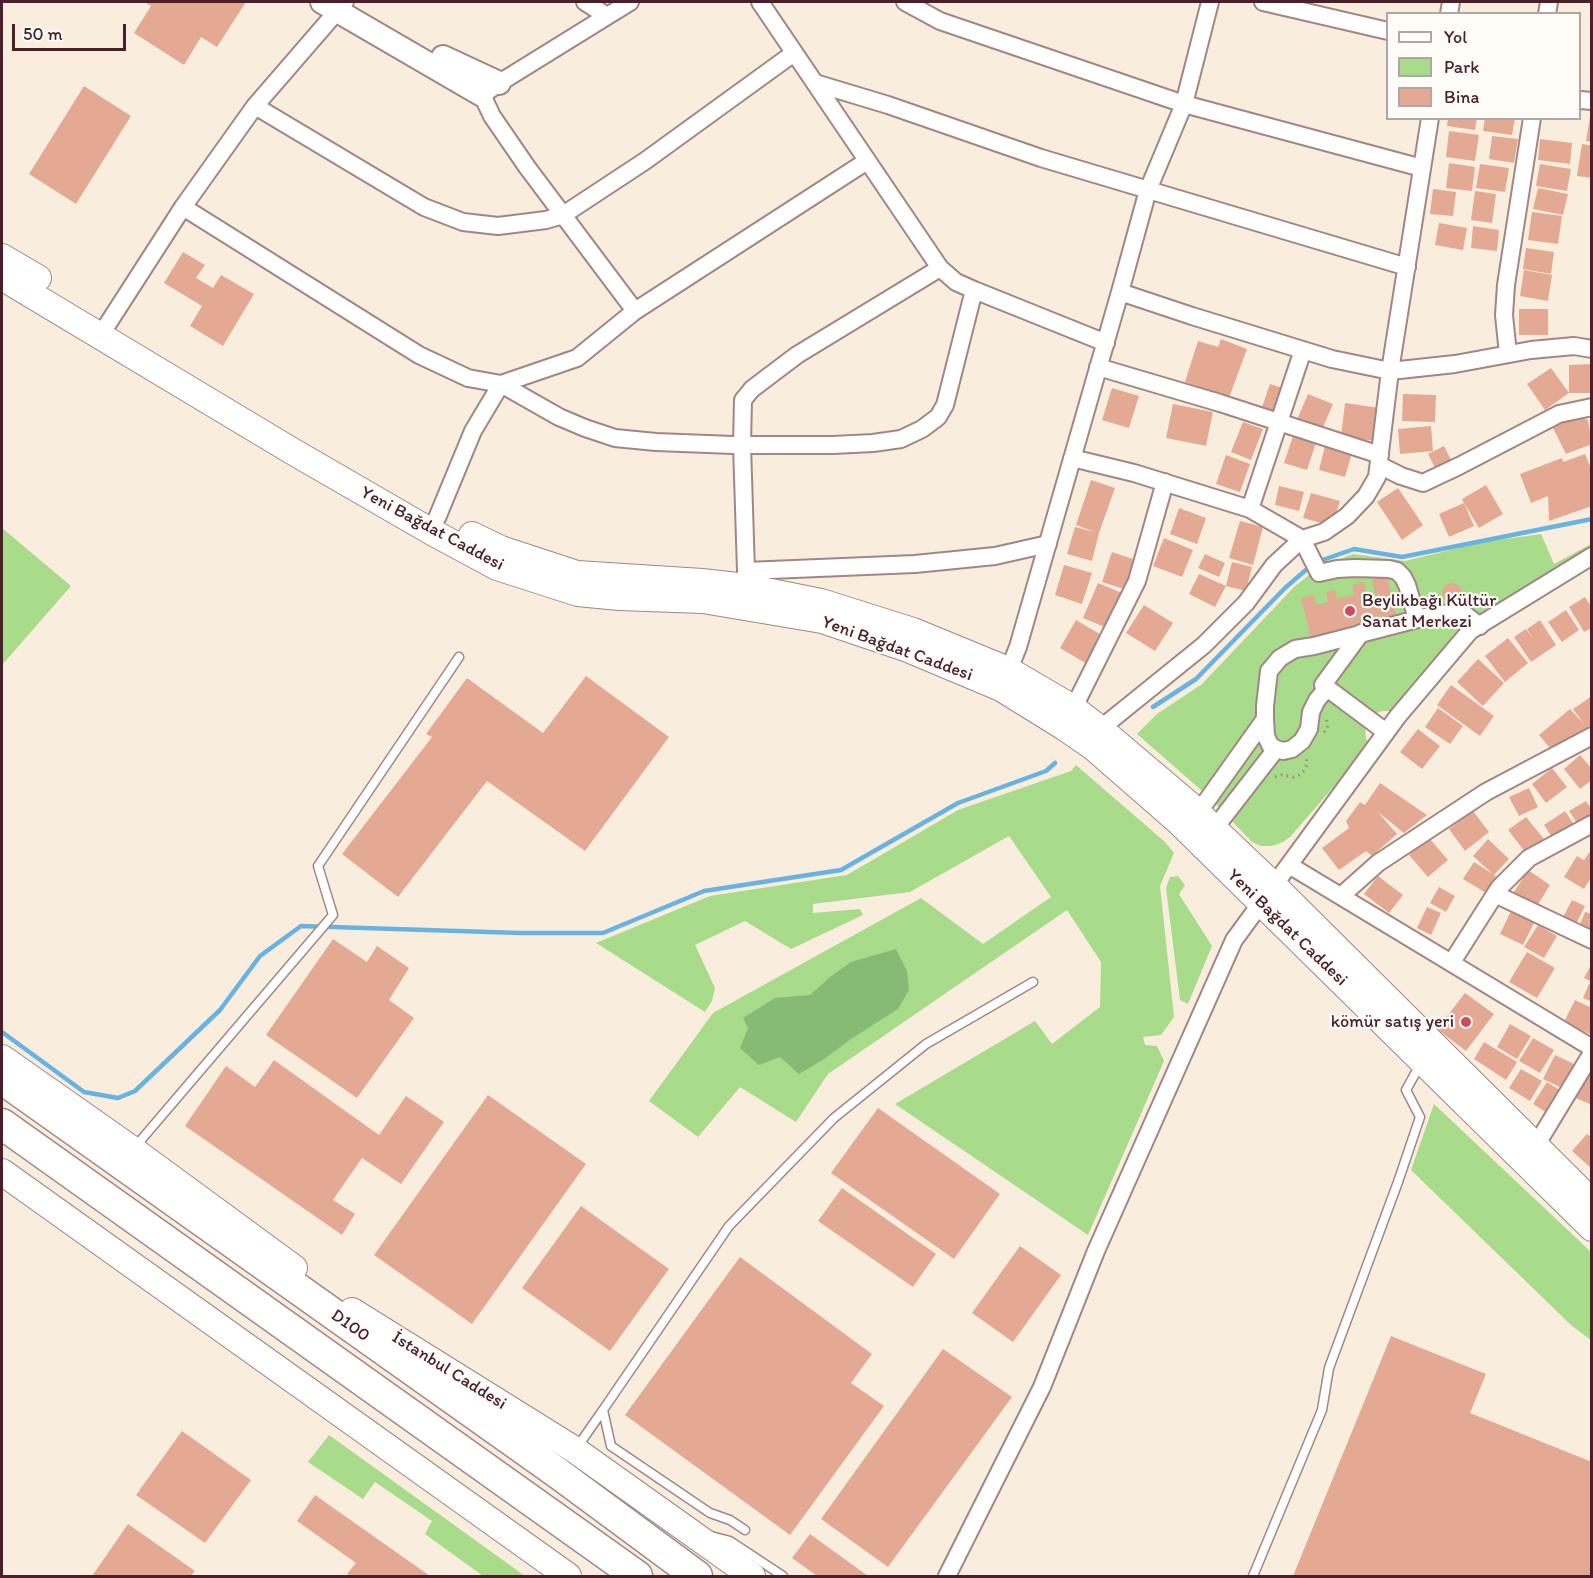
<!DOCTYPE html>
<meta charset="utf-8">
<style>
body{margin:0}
#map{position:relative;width:1593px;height:1578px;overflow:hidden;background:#f9eede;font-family:Itim,sans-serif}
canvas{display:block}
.frame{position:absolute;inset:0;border:3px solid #4a1f2b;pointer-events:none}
.legend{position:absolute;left:1386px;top:12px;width:195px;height:108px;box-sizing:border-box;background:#fdfcf7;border:2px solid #b5a4a5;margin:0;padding:8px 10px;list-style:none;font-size:18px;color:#4a1f2b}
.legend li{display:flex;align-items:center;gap:12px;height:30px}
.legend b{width:30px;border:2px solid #b5a4a5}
.scale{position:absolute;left:12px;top:24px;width:114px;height:27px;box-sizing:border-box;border:3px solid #4a1f2b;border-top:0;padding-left:8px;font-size:18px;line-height:21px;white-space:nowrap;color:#4a1f2b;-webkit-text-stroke:4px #fdfcf7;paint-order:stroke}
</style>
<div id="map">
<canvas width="1593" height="1578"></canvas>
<div class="frame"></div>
<ul class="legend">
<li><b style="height:8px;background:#fff"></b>Yol</li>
<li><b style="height:16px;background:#a8db8a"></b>Park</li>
<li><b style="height:16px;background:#e4a993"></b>Bina</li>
</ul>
<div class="scale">50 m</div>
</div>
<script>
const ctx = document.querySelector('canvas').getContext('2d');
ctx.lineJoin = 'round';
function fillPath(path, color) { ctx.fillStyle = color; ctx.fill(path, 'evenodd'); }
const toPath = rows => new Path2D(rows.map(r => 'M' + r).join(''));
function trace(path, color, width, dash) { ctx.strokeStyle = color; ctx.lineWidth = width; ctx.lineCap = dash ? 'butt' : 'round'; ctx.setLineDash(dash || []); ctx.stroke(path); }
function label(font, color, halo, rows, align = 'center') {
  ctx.font = font + ' Itim,sans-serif'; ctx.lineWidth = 4.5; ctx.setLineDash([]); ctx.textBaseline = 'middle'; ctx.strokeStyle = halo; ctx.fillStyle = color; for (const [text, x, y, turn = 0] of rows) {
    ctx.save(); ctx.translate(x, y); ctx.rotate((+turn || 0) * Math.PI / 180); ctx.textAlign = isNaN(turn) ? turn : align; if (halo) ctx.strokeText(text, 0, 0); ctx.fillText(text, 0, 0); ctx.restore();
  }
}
fillPath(toPath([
 [2,528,71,586,2,665],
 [1541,534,1554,564,1591,544,1591,554,1489,610,1393,714,1389,711,1382,711,1375,714,1365,725,1366,739,1370,745,1290,837,1283,842,1272,846,1261,846,1252,842,1209,797,1137,734,1157,714,1202,684,1294,587,1319,567,1353,554,1405,561,1483,542],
 [1076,765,1165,842,1174,853,1160,886,1174,1017,1161,1035,1143,1037,1145,1045,1157,1046,1164,1061,1088,1235,895,1104,1035,1021,1052,1044,1100,1007,1101,962,1067,910,828,1074,796,1122,740,1087,698,1137,649,1101,713,1013,921,898,983,944,1051,897,1009,836,910,892,813,904,813,913,860,909,863,915,791,949,745,921,695,945,715,988,712,1001,705,1012,596,943,710,896,847,875,958,810,1071,771],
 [1178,876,1185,885,1179,894,1212,946,1188,1004,1180,1000,1166,888,1170,877],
 [1434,1104,1591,1252,1591,1340,1572,1326,1411,1170],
 [329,1435,525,1576,483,1576,425,1534,432,1521,375,1482,363,1499,308,1462]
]), '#a8db8a');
fillPath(toPath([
 [896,949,907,971,909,990,898,1009,851,1039,824,1059,799,1074,780,1057,759,1065,740,1048,748,1028,743,1018,775,998,810,995,830,977,851,962]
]), '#86bb76');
trace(toPath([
 [1153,707,1196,679,1285,588,1314,563,1354,549,1402,557,1592,519],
 [2,1032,84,1092,118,1098,135,1091,220,1010,260,956,301,926,520,933,603,933,704,891,841,870,958,803,1046,771,1055,763]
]), '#68b3e1', 4.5);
fillPath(toPath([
 [144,2,246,2,217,47,201,37,184,65,134,33,151,6],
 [84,86,131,116,76,204,29,174],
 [1590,117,1592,117,1592,142,1586,141],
 [1448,118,1477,118,1475,130,1447,126],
 [1485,118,1515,118,1512,135,1483,131],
 [1449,131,1479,135,1475,161,1446,157],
 [1492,136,1518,139,1514,163,1489,159],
 [1540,139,1572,143,1570,164,1538,160],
 [1582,144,1592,146,1592,178,1577,176],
 [1449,163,1475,167,1472,191,1446,188],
 [1480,164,1509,168,1505,192,1476,188],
 [1540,164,1571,169,1567,191,1536,186],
 [1538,188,1568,194,1563,215,1533,209],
 [1433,189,1456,192,1453,216,1430,214],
 [1475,191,1496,194,1492,223,1471,220],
 [1532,212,1562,216,1558,244,1528,240],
 [1439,223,1467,228,1463,250,1435,245],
 [1473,226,1499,230,1497,251,1471,248],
 [1526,248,1554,252,1551,274,1523,269],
 [183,252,205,265,196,278,213,288,221,275,254,294,223,346,190,326,202,306,164,283],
 [1524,270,1552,275,1548,301,1520,296],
 [1519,309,1548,309,1548,335,1519,335],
 [1221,339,1247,349,1229,398,1185,382,1198,341,1218,347],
 [1592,364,1592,393,1569,393,1569,365],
 [1551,368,1569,393,1545,410,1527,384],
 [1270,384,1286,389,1277,415,1261,410],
 [1112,388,1139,396,1129,428,1102,420],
 [1308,394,1333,404,1321,432,1296,422],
 [1403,394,1436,395,1435,422,1402,421],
 [1345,403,1380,408,1376,441,1341,437],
 [1173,404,1213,412,1206,446,1166,438],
 [1574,416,1588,420,1592,444,1566,454,1553,428],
 [1243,422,1263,429,1251,460,1231,452],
 [1431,426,1433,451,1400,454,1398,429],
 [1293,436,1316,443,1307,470,1284,463],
 [1325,446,1352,453,1345,477,1319,470],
 [1444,446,1453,464,1437,472,1428,454],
 [1585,454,1592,471,1592,479,1590,480,1592,484,1592,506,1549,521,1548,496,1531,503,1520,474,1562,458,1563,462],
 [1226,455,1250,464,1240,492,1216,484],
 [1091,480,1115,488,1099,533,1092,561,1067,554,1075,527,1095,532,1076,525],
 [1486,485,1503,514,1479,528,1464,503,1474,526,1449,537,1439,514,1464,503,1462,499],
 [1279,486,1304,492,1299,511,1275,505],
 [1398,488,1423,525,1402,540,1377,502],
 [1311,493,1340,501,1332,526,1303,518],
 [1179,508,1206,518,1197,544,1170,534],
 [1240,521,1263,527,1253,565,1229,558],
 [1164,538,1193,550,1182,577,1153,566],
 [1112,552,1136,560,1127,590,1102,582],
 [1205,554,1225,563,1219,577,1198,568],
 [1232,562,1252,567,1246,591,1226,586,1215,607,1189,594,1199,574,1226,586],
 [1064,565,1092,573,1082,604,1055,595],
 [1387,576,1397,617,1311,638,1301,598,1314,595,1316,605,1328,602,1326,592,1335,590,1337,599,1354,595,1352,585,1364,582,1368,600,1376,598,1372,580],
 '1442 593a10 10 0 1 1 20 0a10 10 0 1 1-20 0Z',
 [1098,583,1122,593,1107,628,1083,618],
 [1585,597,1592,608,1592,628,1584,632,1569,607],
 [1144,605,1173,623,1155,651,1126,633],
 [1566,610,1579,630,1562,642,1548,622],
 [1076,620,1103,636,1087,664,1060,648],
 [1540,620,1556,645,1531,662,1514,637,1526,629,1533,639,1527,629],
 [1508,638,1528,663,1505,682,1485,656],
 [1478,659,1504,683,1483,706,1457,682],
 [586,676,669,737,585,851,487,781,398,897,342,854,432,737,426,734,467,678,543,733],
 [1451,685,1494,716,1480,736,1437,705],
 [1592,696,1592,724,1555,754,1539,735,1570,709,1584,724,1573,709],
 [1438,708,1463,726,1450,744,1425,727],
 [1418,729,1440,746,1422,769,1400,752],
 [1580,755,1592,769,1592,780,1580,789,1564,769],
 [1552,768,1567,787,1546,803,1532,784],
 [1380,783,1427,815,1404,833,1378,812,1397,834,1372,856,1366,851,1339,870,1322,848,1349,828,1346,821,1360,802,1365,805],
 [1529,788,1538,807,1519,816,1509,797],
 [1586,801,1592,810,1592,818,1579,826,1569,811],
 [1473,811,1489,832,1465,851,1449,829],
 [1565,811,1575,826,1554,840,1544,825],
 [1526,817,1544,839,1526,853,1508,830],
 [1429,838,1448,860,1428,877,1409,855],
 [1488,839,1509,859,1494,875,1473,856],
 [1592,849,1592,876,1584,889,1564,877,1577,856,1584,860],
 [1474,862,1496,876,1486,893,1463,879],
 [1528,870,1550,885,1537,906,1514,892],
 [1378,876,1403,895,1389,913,1364,894],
 [1439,887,1455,896,1446,912,1430,903],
 [1572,900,1585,906,1575,926,1562,919],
 [1427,907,1441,913,1431,935,1417,928],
 [1511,911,1534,923,1523,945,1500,934],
 [1585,912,1592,914,1592,934,1578,929],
 [1538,925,1557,936,1544,958,1524,947],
 [333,939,367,962,377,946,409,968,389,1000,414,1018,357,1098,266,1035],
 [1527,952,1555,968,1537,998,1509,982],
 [1592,963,1592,982,1584,978],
 [1589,984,1592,985,1592,1002,1583,998],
 [1465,993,1494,1014,1466,1051,1437,1029],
 [1575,1000,1592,1008,1592,1031,1590,1034,1564,1022],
 [1510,1024,1531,1036,1517,1059,1497,1047],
 [1533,1038,1554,1050,1540,1073,1519,1061],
 [1484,1042,1517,1062,1506,1080,1474,1059],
 [1555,1055,1576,1065,1564,1089,1543,1079],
 [274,1060,379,1135,406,1096,444,1122,401,1184,362,1158,333,1200,355,1214,342,1235,185,1126,226,1066,255,1087],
 [1583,1067,1592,1071,1592,1105,1571,1096],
 [1521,1069,1542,1081,1530,1101,1509,1088],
 [1547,1082,1564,1093,1550,1115,1533,1104],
 [488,1095,586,1164,472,1324,374,1255],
 [878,1108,1000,1194,954,1259,831,1173],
 [1587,1134,1592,1138,1592,1169,1572,1151],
 [842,1188,936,1254,913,1287,818,1221],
 [581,1206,669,1269,610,1351,522,1288],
 [1020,1246,1061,1275,1013,1342,972,1313],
 [740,1257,872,1354,851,1383,884,1406,790,1535,625,1415],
 [1391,1336,1486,1374,1470,1413,1592,1462,1592,1576,1293,1576],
 [943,1349,1012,1397,888,1567,821,1519],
 [182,1431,251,1480,205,1543,136,1495],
 [315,1495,430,1576,351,1576,347,1574,356,1563,297,1521],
 [128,1524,195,1571,191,1576,92,1576],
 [810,1534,868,1576,817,1576,792,1558]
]), '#e4a993');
const lane = toPath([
 [135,1147,333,915,318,866,459,657],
 [576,1449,603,1410],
 [745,1530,730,1520,710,1513,611,1446,603,1410,729,1226,834,1118,926,1044,1033,982],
 [711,1536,730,1541,783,1576],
 [1253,1576,1322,1410,1329,1368,1398,1182,1420,1117,1406,1090,1421,1063]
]);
const street = toPath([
 [585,2,607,16],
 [630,2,504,80,482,95,492,116,527,167,635,311],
 [760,2,940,268,956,282,974,290,1106,343],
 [905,2,940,21,1184,104,1422,168],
 [1263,2,1388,31],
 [1449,14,1451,2],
 [1547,14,1549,2],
 [815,83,888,105,1041,158,1407,267],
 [1580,100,1592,101],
 [255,106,424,207,463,222,498,226,546,220,563,215,645,161,794,53],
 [183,207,419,355,468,378,501,384,559,417,585,428,615,438,656,442,733,445,833,445,873,443,901,439,922,429,938,417,945,405,974,290],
 [1120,292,1192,316,1332,359,1390,371,1455,364,1531,350,1574,346,1592,349],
 [100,336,183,207,255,106,345,2],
 [1508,354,1504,315,1506,285,1532,118],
 [1098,367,1220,403,1380,455],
 [1072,458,1134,473,1250,509,1302,539,1319,573,1337,569,1355,568,1389,569,1397,571,1403,577,1407,585,1417,619],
 [1379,465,1401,476,1423,483,1459,466,1559,414,1592,407],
 [1250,509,1303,350],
 [437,518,473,431,501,384,577,358,635,311,867,161],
 [746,571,915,564,995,556,1048,544],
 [746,587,746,571,742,445,743,400,752,389,797,355,940,268],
 [1361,633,1323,685,1386,732],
 [1005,679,1018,647,1120,292,1148,190,1184,104,1210,2],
 [1070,715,1137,581,1165,482],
 [1100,729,1204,645,1246,603,1274,565,1302,539,1324,532,1347,516,1366,496,1377,477,1390,371,1430,118],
 [1276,749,1283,751,1292,749,1302,741,1309,729,1311,712,1317,700,1327,688],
 [1198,813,1265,719,1265,706,1269,671,1280,658,1295,649,1314,646,1437,614,1463,613,1480,626],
 [1214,829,1276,749,1270,745,1266,736,1265,719],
 [1289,865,1592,1048],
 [1495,894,1592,940],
 [1341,896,1378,863,1486,792,1592,736],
 [1452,962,1499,888,1529,858,1592,824],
 [1535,1147,1592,1053],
 [947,1576,1042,1387,1096,1251,1234,940,1398,716,1470,631,1592,556]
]);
const secondary = toPath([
 [322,2,482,95],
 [443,57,499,83]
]);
const primary = toPath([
 [2,257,38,278],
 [2,277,292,451,432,532,497,567,578,593,619,597,703,600,822,620,908,649,1001,688,1064,727,1093,747,1179,822,1592,1228],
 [472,535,501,549,577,574,702,582,746,587,821,602,913,631,1008,670,1073,708,1100,729,1192,807,1214,829,1273,885,1592,1202],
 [2,1058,133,1150,294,1268],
 [2,1172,568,1576],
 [352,1311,575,1450,752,1576]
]);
const highway = toPath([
 [2,1079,559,1474,697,1576],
 [2,1124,637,1576]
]);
trace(lane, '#a28684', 11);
trace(street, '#a28684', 20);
trace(secondary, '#a28684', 26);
trace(primary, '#a28684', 28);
trace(highway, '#a28684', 33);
trace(toPath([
 [1324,732,1327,729,1328,725,1326,719],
 [1275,777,1282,775,1294,777,1301,774,1306,768,1307,756]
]), '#a28684', 3, [1.5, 4.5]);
trace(lane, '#fff', 8);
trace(street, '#fff', 16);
trace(secondary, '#fff', 22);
trace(primary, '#fff', 26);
trace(highway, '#fff', 30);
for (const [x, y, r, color] of [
 [1350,611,6,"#d1495b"],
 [1466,1022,6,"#d1495b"]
]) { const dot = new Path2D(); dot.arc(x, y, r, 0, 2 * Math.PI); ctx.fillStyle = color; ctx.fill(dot); trace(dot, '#fdfcf7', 2); }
label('18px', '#4a1f2b', '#fdfcf7', [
 ["Yeni Bağdat Caddesi",432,529,28],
 ["Yeni Bağdat Caddesi",897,649,20],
 ["Yeni Bağdat Caddesi",1287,928,44],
 ["D100",350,1326,35],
 ["İstanbul Caddesi",449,1371,32]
]);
label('18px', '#4a1f2b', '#fdfcf7', [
 ["Beylikbağı Kültür",1362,601],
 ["Sanat Merkezi",1362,622],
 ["kömür satış yeri",1454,1022,"right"]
], 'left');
</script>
